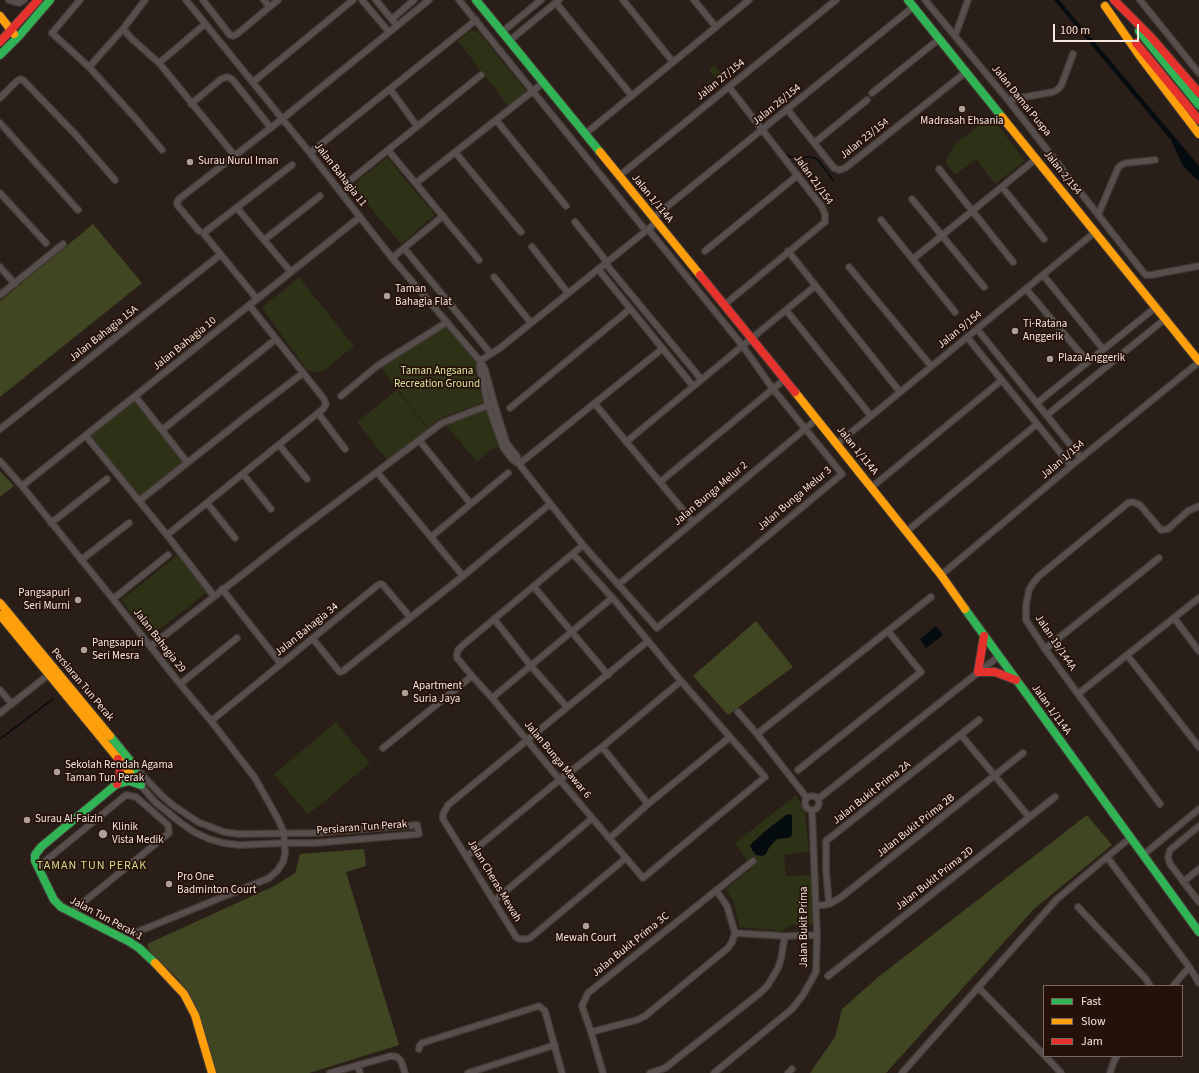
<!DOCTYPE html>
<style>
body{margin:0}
#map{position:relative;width:1199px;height:1073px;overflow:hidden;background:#2a1e18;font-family:"Source Sans 3",sans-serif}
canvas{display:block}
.legend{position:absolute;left:1043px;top:985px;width:140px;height:72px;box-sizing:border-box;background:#261108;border:1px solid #79665e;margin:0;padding:5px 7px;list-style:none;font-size:12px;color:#f5e6df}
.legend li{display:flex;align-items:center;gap:8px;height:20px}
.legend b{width:20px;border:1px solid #79665e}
.scale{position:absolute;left:1053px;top:24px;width:86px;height:18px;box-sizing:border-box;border:2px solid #f5e6df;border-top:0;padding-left:5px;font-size:12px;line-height:14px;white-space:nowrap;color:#f5e6df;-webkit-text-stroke:3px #261108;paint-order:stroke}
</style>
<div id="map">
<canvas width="1199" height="1073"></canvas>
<ul class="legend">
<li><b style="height:5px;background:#30b455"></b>Fast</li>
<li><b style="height:5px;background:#ff9f0a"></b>Slow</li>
<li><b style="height:5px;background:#e5322d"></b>Jam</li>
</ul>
<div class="scale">100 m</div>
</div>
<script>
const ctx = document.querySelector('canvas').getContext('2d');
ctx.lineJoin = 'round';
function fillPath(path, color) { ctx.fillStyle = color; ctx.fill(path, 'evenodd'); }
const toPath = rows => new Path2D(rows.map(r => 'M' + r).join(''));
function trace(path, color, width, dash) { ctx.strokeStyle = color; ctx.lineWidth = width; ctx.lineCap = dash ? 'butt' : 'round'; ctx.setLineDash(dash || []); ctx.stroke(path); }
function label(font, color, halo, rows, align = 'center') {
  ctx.font = font + ' "Source Sans 3",sans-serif'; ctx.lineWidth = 3.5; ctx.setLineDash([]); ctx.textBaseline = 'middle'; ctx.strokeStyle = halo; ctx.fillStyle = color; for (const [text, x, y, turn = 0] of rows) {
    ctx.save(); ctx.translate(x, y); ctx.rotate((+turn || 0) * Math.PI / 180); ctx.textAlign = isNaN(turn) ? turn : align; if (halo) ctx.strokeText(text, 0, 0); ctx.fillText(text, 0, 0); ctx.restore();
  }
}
fillPath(toPath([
 [470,30,478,32,526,90,509,107,458,41],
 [714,65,723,76,717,80,709,70],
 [991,116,1025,161,995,184,976,159,955,175,945,162,955,144],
 [387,157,435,215,401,244,352,186],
 [299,277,354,346,322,372,308,371,262,308],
 [448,326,477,361,475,373,484,402,441,418,428,428,381,368],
 [397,390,428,429,388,461,357,422],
 [135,401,185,463,141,498,91,436],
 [487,408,500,447,491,449,477,462,446,425],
 [178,555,207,592,150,637,121,600],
 [336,722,370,763,308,815,274,774],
 [796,795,805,812,809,852,784,855,786,876,811,875,815,922,807,926,791,925,782,931,739,927,734,903,726,889,752,868,735,843]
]), '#2d3116');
fillPath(toPath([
 [93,224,142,283,0,397,0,301],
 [0,471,14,486,0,497],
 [756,621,793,667,728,715,693,676],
 [1087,815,1112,845,1034,909,886,1073,810,1073,835,1037,842,1009,877,978],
 [364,849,366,866,346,872,399,1045,309,1073,217,1073,198,1012,190,995,175,976,150,953,147,944,274,886,295,873,300,854]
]), '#404621');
fillPath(toPath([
 [1054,0,1059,0,1199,166,1199,181,1183,166,1171,140],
 [936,626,943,635,926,648,920,639],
 [787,814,792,815,792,836,788,838,777,839,769,848,765,855,761,856,756,855,752,850,750,845,764,832]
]), '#040c0f');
trace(toPath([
 [787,155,790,157,810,157,815,158,819,161,833,180],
 [0,739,53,699]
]), '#040c0f', 1.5);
const street = toPath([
 [9,0,19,3,24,0],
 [80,0,52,33,89,67,137,120,162,150],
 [186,0,310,153,392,258,480,361,485,369,494,403,507,444,517,456,519,464,583,545,657,628,842,474,773,389,742,345,648,229],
 [203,0,230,35,233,36,237,34,278,0],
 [264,0,269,7],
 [362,0,389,32],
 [376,0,397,26],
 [459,0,646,231],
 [623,0,673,62],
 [694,0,716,27],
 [925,0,1008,100,1143,272,1146,275,1151,275,1199,266],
 [1140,0,1199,73],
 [556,3,632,96],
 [392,19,414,0],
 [123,29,132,39,159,63,235,156],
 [502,32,541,0],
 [955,36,968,0],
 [509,41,559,0],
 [159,63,205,24],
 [89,67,123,29,145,0],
 [253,82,353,0],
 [390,89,417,126],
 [872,93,939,39],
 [0,98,17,81,21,79,23,80,75,134,115,180],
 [1008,100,1053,92,1057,90,1061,86,1073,54],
 [191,104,221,79,227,77,232,79,271,128],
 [787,109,834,168,839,170,845,168,849,165,966,72],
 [496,120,566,206],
 [0,123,78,210],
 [585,134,749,0],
 [814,143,867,100],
 [388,150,479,260],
 [455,152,521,232],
 [310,153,476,20],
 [939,169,1013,262],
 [619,176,836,0],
 [352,179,481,75],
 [416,183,543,83],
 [1002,187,1044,239],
 [0,193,46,243],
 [912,199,984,287],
 [237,208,291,272],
 [1098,215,1118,168,1121,165,1126,163,1155,160],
 [653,218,913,7],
 [881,220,955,312],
 [575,222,607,262],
 [199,231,178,206,177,202,179,199,282,119,429,0],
 [264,240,320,196],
 [532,247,568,293],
 [404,248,491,354],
 [705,251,798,175],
 [788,251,900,392],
 [392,258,443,216],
 [913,259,1036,159],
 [605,263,701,379],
 [0,267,15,284],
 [849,267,931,366],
 [598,269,693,386],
 [1043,275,1103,349],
 [494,277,531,323],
 [1026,289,1088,362],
 [0,295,63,244],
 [257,299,204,234,205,232,292,165],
 [724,305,825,222,825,214,822,207,729,87],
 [786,310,871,416],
 [977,329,1081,458],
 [967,337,1071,466],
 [480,361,500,348,657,222],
 [480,361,480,370,488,405,503,447,512,459,519,464],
 [135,396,187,462],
 [341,396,377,366,447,322],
 [1037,403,1156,307],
 [595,404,693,522],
 [510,408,630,309],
 [318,413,345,449],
 [1047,415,1165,319],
 [0,429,220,255],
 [162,430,276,339],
 [86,436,167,535,214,596],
 [419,440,470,503],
 [626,442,815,286],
 [837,444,1095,232],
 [279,445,307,479],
 [0,461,22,486,113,599,180,684,211,721,255,778,278,819,284,833,285,854,283,862,277,871,269,878,137,932,128,941],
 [519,464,662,349],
 [377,472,463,576],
 [243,474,271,509],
 [660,482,785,379],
 [22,486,360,217],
 [872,487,1002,380],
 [139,501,249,414,303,373],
 [207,503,235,538],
 [51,523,107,479],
 [907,531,1037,424],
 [167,535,318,413,323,409,326,404,324,399,249,305],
 [431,537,508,473],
 [573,554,616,602,681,681,765,777,643,878,560,780,492,698,472,676,457,658,457,654,458,650,463,645,583,545],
 [81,560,129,523],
 [941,575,1071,466,1199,362],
 [618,585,817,419],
 [534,587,608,675],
 [222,589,281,664],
 [113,599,168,555],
 [1174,618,1199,651],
 [494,619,531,666,567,707],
 [313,639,338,670,340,672,343,671,463,576,550,504],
 [151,646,293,535,442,423,494,403],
 [1045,649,1159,558],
 [1127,655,1199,747],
 [180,684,237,638],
 [0,690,12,704],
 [1078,694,1199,598],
 [492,698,612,598],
 [738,712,757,734,807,798],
 [0,713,52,672],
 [211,721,378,585,381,584,383,585,410,617],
 [757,734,931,597],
 [961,735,1029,817],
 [602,747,648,804],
 [383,748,472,676],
 [798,770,921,672,888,631],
 [130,773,155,802,181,823,194,832,209,839,223,843,239,845,285,843,315,843,419,834,417,825,313,833,238,834,224,832,198,822,174,806,161,795,136,768],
 '805 803a7 7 0 1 1 14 0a7 7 0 1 1-14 0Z',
 [818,799,999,656],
 [1160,804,1078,694,1045,649,1026,620,1026,605,1029,590,1033,583,1039,576,1128,503,1133,502,1140,505,1161,530,1168,529,1188,511,1199,506],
 [1199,826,1170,850,1168,857,1170,864,1199,902],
 [610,838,648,804,730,737],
 [1143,855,1199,809],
 [467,856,552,786,602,747,681,681],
 [1107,857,1130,838],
 [626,858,530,938,527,939,519,939,516,937,443,819,443,814,448,805,648,641],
 [38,867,126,795,136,797,168,825,169,833,70,913],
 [1183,882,1199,869],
 [494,901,589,821],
 [829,904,826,870,826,841,979,720],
 [816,906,829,904,840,898,1023,753],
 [1078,907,1146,979,1150,986],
 [735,933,785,936,817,935],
 [828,976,1055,797],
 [1173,986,1185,972,1190,968],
 [978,987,1044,1055],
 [591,1032,637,1020,645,1016,728,948,732,942,735,933,727,906,716,890],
 [419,1049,420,1045,422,1043,539,1006,545,1011,562,1073],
 [1045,1056,1061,1073],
 [358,1065,360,1073],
 [330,1073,391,1056,397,1057,401,1061,405,1073],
 [468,1073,555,1045],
 [603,1073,591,1032,583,1009,582,1006,588,993,753,861],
 [650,1073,665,1068,760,993,768,985,778,968,781,959,785,936],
 [714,1073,792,1009,803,995,816,972,817,935,812,810],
 [788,1073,792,1069],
 [902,1073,1057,899,1107,857,1190,968,1199,983],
 [1110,1073,1114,1061,1117,1056]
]);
const fast = toPath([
 [476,0,600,152],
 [908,0,1002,117],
 [1139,31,1199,105],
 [0,55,19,36,50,0],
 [965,609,1199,932],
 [110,736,136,768,41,847,35,855,35,861,54,900,61,907,128,941,139,948,155,963],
 [118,784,129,781,141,785]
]);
const slow = toPath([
 [1105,6,1139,55,1199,134],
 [0,16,14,34],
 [1002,117,1199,361],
 [600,152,700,275],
 [795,392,941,575,965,609],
 [0,603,110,736],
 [0,615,130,773],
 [155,963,184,994,195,1015,212,1073]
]);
const jam = toPath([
 [1114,0,1151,37,1199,93],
 [0,42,38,0],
 [1136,43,1199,120],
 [700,275,795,392],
 [984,636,978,672,995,672,1016,680],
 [117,784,120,772,118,759]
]);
trace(street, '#453b36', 8);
trace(fast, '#453b36', 10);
trace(slow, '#453b36', 10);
trace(jam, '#453b36', 10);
trace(street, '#574f4d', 5.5);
trace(fast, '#30b455', 8);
trace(slow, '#ff9f0a', 8);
trace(jam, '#e5322d', 8);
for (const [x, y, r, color] of [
 [962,109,4,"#aea099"],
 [190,162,4,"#aea099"],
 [387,296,4,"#aea099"],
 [1015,331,4,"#aea099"],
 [1050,359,4,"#aea099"],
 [78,600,4,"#aea099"],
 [84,650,4,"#aea099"],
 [405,693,4,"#aea099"],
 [57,772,4,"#aea099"],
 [27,820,4,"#aea099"],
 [103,834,5,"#aea099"],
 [169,884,4,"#aea099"],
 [586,926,4,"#aea099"]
]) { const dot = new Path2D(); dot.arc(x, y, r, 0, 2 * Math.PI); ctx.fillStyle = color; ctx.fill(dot); trace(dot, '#261108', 1.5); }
label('11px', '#f5e6df', '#261108', [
 ["Jalan 27/154",721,80,-39],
 ["Jalan Damai Puspa",1021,101,51],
 ["Jalan 26/154",777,105,-39],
 ["Jalan 23/154",865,139,-38],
 ["Jalan 2/154",1062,173,51],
 ["Jalan Bahagia 11",340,175,52],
 ["Jalan 21/154",813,180,54],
 ["Jalan 1/114A",652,199,51],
 ["Jalan 9/154",960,330,-39],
 ["Jalan Bahagia 15A",104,334,-38],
 ["Jalan Bahagia 10",185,344,-39],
 ["Jalan 1/114A",857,451,51],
 ["Jalan 1/154",1063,460,-40],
 ["Jalan Bunga Melur 2",711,494,-40],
 ["Jalan Bunga Melur 3",795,499,-40],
 ["Jalan Bahagia 34",307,630,-39],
 ["Jalan Bahagia 29",159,641,52],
 ["Jalan 19/144A",1055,643,56],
 ["Persiaran Tun Perak",82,685,50],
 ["Jalan 1/114A",1051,710,54],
 ["Jalan Bunga Mawar 6",557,760,50],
 ["Jalan Bukit Prima 2A",872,793,-38],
 ["Jalan Bukit Prima 2B",916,826,-38],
 ["Persiaran Tun Perak",362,828,-4],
 ["Jalan Bukit Prima 2D",935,879,-38],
 ["Jalan Cheras Mewah",494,881,59],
 ["Jalan Tun Perak 1",106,919,28],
 ["Jalan Bukit Prima",805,927,-90],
 ["Jalan Bukit Prima 3C",631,945,-39]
]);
label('11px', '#f5e6df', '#261108', [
 ["Madrasah Ehsania",962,122,"center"],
 ["Surau Nurul Iman",198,162],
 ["Taman",395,290],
 ["Bahagia Flat",395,303],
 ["Ti-Ratana",1023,325],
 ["Anggerik",1023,338],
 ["Plaza Anggerik",1058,359],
 ["Pangsapuri",70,594,"right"],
 ["Seri Murni",70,607,"right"],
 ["Pangsapuri",92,644],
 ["Seri Mesra",92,657],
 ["Apartment",413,687],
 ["Suria Jaya",413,700],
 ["Sekolah Rendah Agama",65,766],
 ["Taman Tun Perak",65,779],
 ["Surau Al-Faizin",35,820],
 ["Klinik",112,828],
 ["Vista Medik",112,841],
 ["Pro One",177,878],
 ["Badminton Court",177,891],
 ["Mewah Court",586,939,"center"]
], 'left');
label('11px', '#dae9a2', '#261108', [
 ["Taman Angsana",437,372],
 ["Recreation Ground",437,385]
]);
ctx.letterSpacing = '1px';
label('12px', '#d6dc8e', '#261108', [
 ["TAMAN TUN PERAK",92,866]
]);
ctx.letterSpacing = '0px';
</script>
